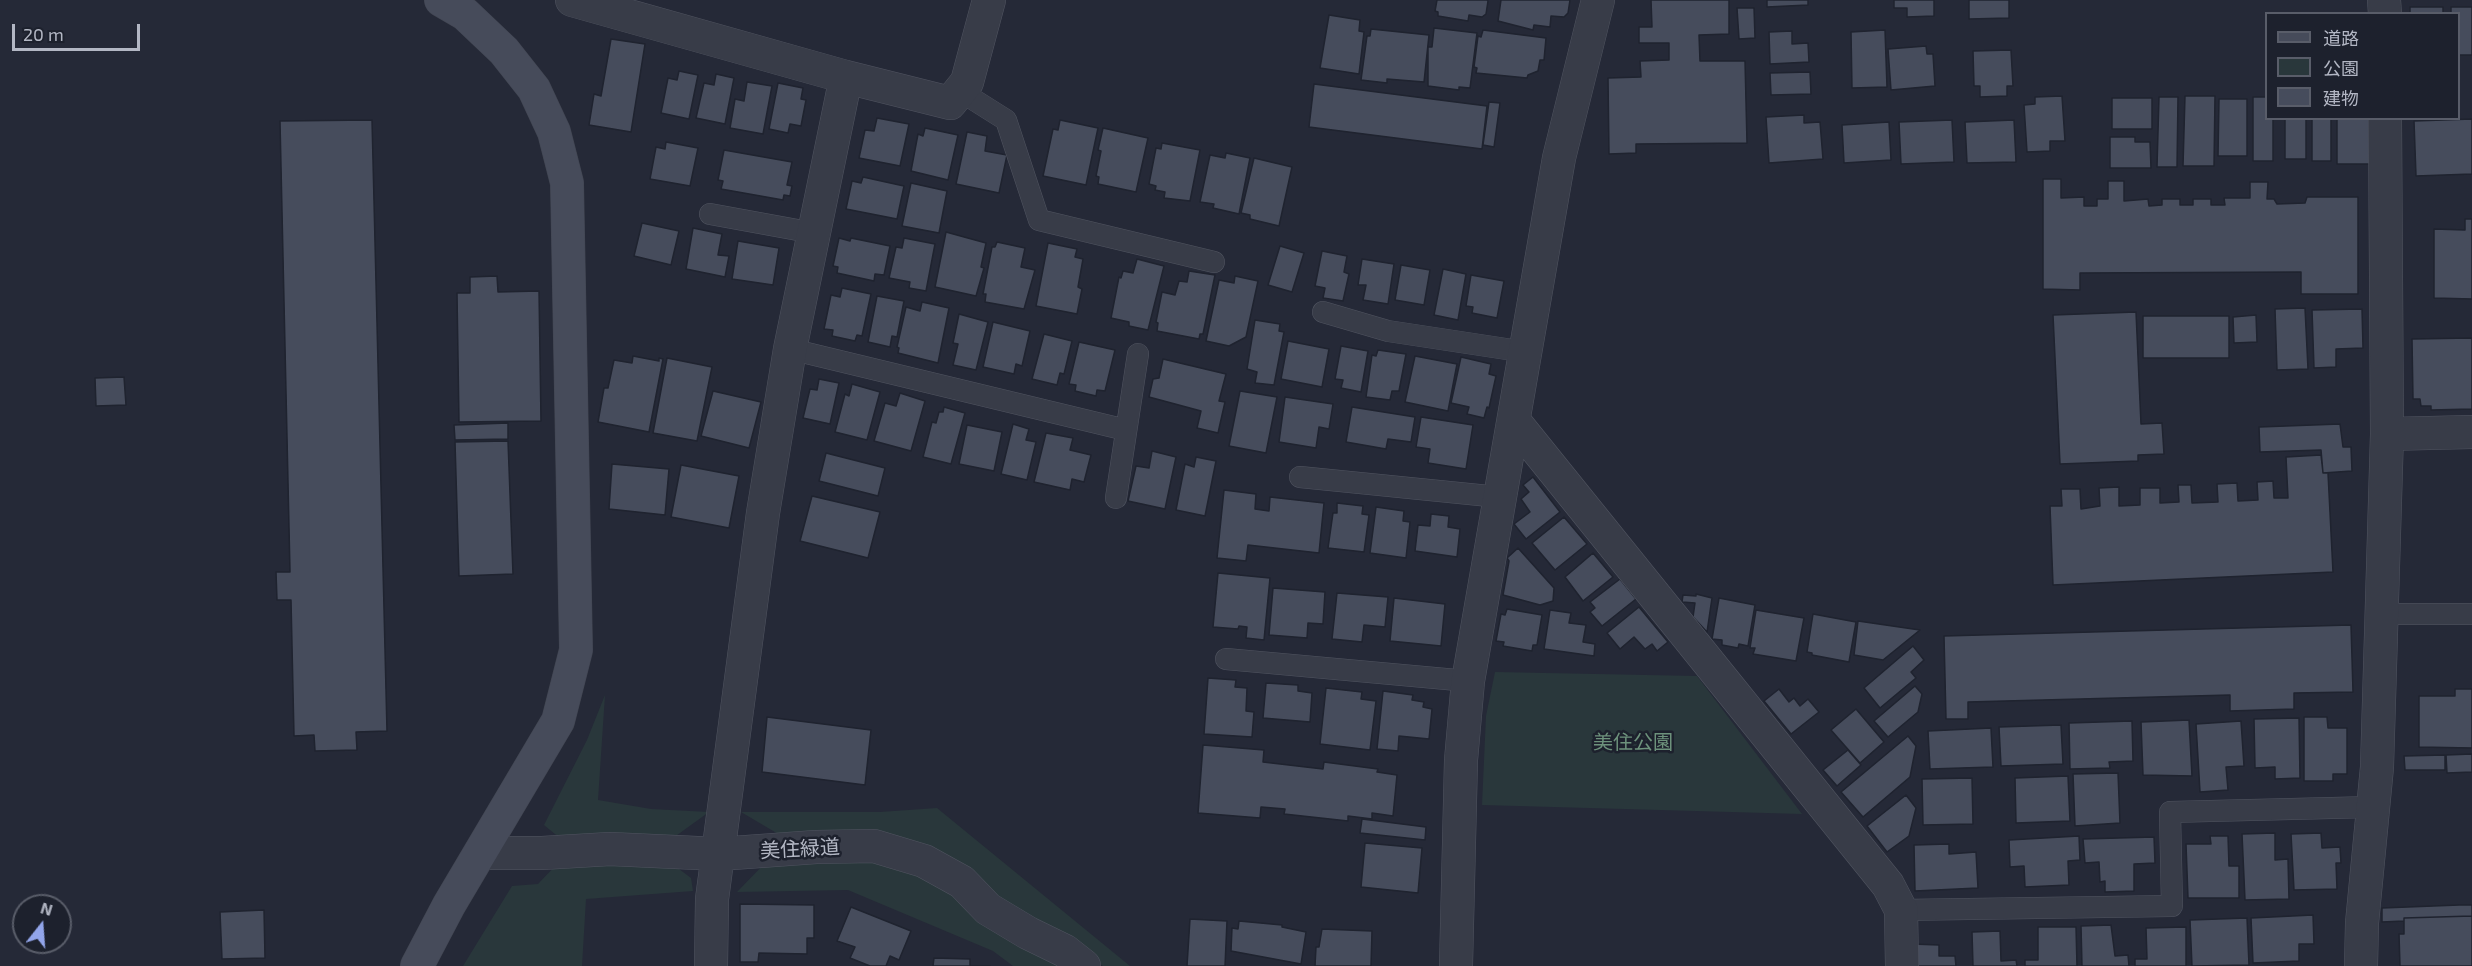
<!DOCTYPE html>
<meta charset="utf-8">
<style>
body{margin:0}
#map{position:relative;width:2472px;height:966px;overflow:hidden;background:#252937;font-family:"Exo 2","Noto Sans JP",sans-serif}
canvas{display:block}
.legend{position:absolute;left:2265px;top:12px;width:195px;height:108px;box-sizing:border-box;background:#1d212d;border:2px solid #595d69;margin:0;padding:8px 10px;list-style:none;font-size:18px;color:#b3b7c4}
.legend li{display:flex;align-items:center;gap:12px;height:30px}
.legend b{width:30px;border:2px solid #595d69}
.north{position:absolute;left:12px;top:894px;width:60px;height:60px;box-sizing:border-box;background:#1d212d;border:2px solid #595d69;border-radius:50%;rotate:17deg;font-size:16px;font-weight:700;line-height:24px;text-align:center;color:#b3b7c4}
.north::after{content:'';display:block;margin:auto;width:21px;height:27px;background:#92a5ea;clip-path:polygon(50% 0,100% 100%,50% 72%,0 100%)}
.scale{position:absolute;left:12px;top:24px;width:128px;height:27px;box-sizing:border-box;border:3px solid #b3b7c4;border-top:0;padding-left:8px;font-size:18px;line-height:21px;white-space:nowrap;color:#b3b7c4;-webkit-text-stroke:4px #1d212d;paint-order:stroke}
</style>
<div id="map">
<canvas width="2472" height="966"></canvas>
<ul class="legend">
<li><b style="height:8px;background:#464b5a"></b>道路</li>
<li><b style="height:16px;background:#29373b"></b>公園</li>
<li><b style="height:16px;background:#464c5c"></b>建物</li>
</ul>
<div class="north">N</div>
<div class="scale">20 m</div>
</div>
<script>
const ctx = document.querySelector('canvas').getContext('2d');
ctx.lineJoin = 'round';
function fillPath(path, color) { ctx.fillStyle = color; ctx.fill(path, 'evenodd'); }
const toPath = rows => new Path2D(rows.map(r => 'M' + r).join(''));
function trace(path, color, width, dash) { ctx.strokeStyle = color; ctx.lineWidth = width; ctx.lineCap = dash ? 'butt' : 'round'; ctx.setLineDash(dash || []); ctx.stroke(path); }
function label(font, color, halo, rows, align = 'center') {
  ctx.font = font + ' "Exo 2","Noto Sans JP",sans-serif'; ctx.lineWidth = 5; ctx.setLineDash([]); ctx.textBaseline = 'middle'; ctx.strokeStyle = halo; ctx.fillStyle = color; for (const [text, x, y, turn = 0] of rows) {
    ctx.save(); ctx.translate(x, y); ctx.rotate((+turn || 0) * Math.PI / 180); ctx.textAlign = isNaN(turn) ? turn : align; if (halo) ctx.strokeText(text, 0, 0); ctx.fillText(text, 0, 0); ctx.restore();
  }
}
fillPath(toPath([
 [1495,672,1697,676,1802,814,1482,805,1486,716],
 [605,695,598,800,651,809,709,812,673,838,631,837,602,833,561,839,544,825,587,740],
 [937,808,1130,966,1103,966,1039,927,970,877,785,838,741,812,880,812],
 [769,859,892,862,928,877,1068,966,1013,966,993,951,848,890,737,892],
 [559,862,671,863,691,878,693,891,586,899,582,966,463,966,512,886,538,884]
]), '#29373b');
const building = toPath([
 [1437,0,1487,0,1488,1,1486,14,1482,17,1469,15,1468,21,1438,16,1438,12,1435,11,1437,0],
 [1501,0,1570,0,1568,13,1564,17,1551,16,1550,27,1534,25,1533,30,1498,21,1501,0],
 [1651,0,1729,0,1729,34,1699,35,1700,61,1745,61,1747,143,1636,144,1636,153,1609,154,1608,78,1641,77,1640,61,1669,60,1669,43,1639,43,1639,27,1652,27,1651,0],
 [1767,0,1808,0,1808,5,1767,7,1767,0],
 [1894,0,1934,0,1934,16,1907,17,1907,8,1894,8,1894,0],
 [1969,0,2009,0,2009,18,1969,19,1969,0],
 [2410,7,2443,7,2443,14,2410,14,2410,7],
 [2451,7,2472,7,2472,55,2458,55,2458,14,2451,14,2451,7],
 [1737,8,1754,8,1755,38,1739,39,1737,8],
 [1329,15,1360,20,1359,31,1364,32,1359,74,1320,68,1329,15],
 [1434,28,1477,33,1470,88,1459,87,1459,90,1428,86,1428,47,1432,47,1434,28],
 [1371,29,1429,35,1424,82,1387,79,1387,83,1361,80,1367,36,1370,36,1371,29],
 [1483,30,1546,38,1544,60,1540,60,1538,71,1528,75,1527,78,1476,73,1477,68,1474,67,1478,36,1481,37,1483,30],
 [1885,30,1887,87,1852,88,1851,32,1885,30],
 [1792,31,1792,44,1808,43,1809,62,1770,64,1769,32,1792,31],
 [611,39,645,44,631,132,589,125,594,94,601,96,611,39],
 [1926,46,1927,54,1933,54,1935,86,1891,90,1888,49,1926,46],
 [2011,50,2013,86,2007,86,2007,96,1980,97,1980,86,1974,86,1973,51,2011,50],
 [679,71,698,75,689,119,661,113,668,78,677,80,679,71],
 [1810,72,1811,94,1771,95,1770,73,1810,72],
 [716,74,734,78,725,124,696,118,704,83,714,85,716,74],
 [747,82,772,86,763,134,730,128,735,99,744,101,747,82],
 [778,83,803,88,801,99,806,100,801,126,790,124,788,133,769,129,778,83],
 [1314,84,1487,106,1482,149,1309,127,1314,84],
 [2062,96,2065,141,2050,141,2050,151,2027,152,2024,105,2035,104,2035,97,2062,96],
 [2185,96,2215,96,2214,166,2183,166,2185,96],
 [2159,97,2178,97,2177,167,2157,167,2159,97],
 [2253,97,2266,97,2266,118,2273,118,2273,161,2253,161,2253,97],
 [2112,98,2152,98,2152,129,2112,129,2112,98],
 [2219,99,2247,99,2247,156,2218,156,2219,99],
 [1489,102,1500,103,1494,147,1483,145,1489,102],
 [1804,115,1804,123,1820,122,1823,159,1769,163,1766,117,1804,115],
 [877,118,909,124,900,166,859,158,865,130,874,131,877,118],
 [2285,118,2306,118,2306,159,2285,159,2285,118],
 [2312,118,2331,118,2331,161,2312,161,2312,118],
 [2337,118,2371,118,2371,164,2337,164,2337,118],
 [2472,119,2472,174,2416,176,2414,121,2472,119],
 [372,120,387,731,356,732,357,750,315,751,314,735,294,736,291,600,277,600,276,572,290,572,280,121,372,120],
 [1060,120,1098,128,1086,185,1043,176,1053,129,1058,130,1060,120],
 [1952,120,1954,162,1901,164,1899,122,1952,120],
 [2014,120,2016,162,1967,163,1965,122,2014,120],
 [1889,122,1891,160,1844,163,1842,125,1889,122],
 [925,128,958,135,948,180,911,171,918,134,923,136,925,128],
 [1103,128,1148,138,1136,192,1098,184,1099,177,1096,176,1101,151,1098,150,1103,128],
 [967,132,987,136,985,151,1007,155,999,193,956,184,967,132],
 [2110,137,2135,137,2135,142,2150,142,2151,168,2110,168,2110,137],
 [666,142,698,148,690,186,650,179,656,147,665,149,666,142],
 [1162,143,1200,150,1190,201,1164,198,1165,192,1155,190,1156,186,1149,184,1156,148,1161,149,1162,143],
 [724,150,792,162,787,185,792,186,790,196,784,195,783,200,721,189,723,181,718,180,724,150],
 [1226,153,1250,158,1239,214,1213,208,1214,204,1200,202,1210,155,1225,158,1226,153],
 [1254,158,1292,167,1279,226,1250,219,1250,215,1241,213,1254,158],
 [863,177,904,186,897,219,846,209,852,181,861,183,863,177],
 [2043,179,2061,179,2061,198,2084,197,2084,206,2097,206,2097,199,2108,199,2108,181,2124,181,2124,201,2148,199,2149,206,2162,205,2162,199,2180,199,2180,205,2193,205,2193,199,2211,199,2211,205,2225,205,2224,198,2250,198,2250,182,2268,182,2267,199,2274,199,2277,204,2305,203,2307,197,2358,197,2358,294,2301,294,2301,272,2080,273,2080,290,2043,289,2043,179],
 [911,183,947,191,939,233,902,226,911,183],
 [2465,219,2472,219,2472,299,2434,298,2434,229,2465,230,2465,219],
 [642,223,679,231,671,265,634,256,642,223],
 [693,228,722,234,718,255,729,256,725,277,686,269,693,228],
 [946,232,986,243,981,267,984,268,976,296,935,287,946,232],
 [839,238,850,241,851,238,890,246,884,275,875,274,874,281,837,273,838,267,833,266,839,238],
 [904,238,935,244,926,291,909,288,910,282,889,278,896,247,902,248,904,238],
 [738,241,779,248,773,285,732,279,738,241],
 [997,242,1025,248,1021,267,1035,270,1024,309,985,302,986,294,983,294,992,247,995,247,997,242],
 [1048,243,1077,249,1075,257,1083,259,1078,287,1082,289,1077,314,1036,306,1048,243],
 [1280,246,1304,253,1292,292,1268,285,1280,246],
 [1322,251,1347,256,1344,272,1349,274,1343,301,1323,298,1325,288,1315,286,1322,251],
 [1137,259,1164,266,1148,330,1129,326,1129,322,1111,318,1119,277,1121,278,1123,271,1133,273,1137,259],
 [1362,259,1394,264,1388,304,1363,300,1366,285,1358,285,1362,259],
 [1401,265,1430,270,1424,305,1395,300,1401,265],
 [1443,269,1466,274,1458,320,1434,315,1443,269],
 [1189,271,1215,275,1203,334,1200,334,1199,339,1157,331,1158,323,1156,322,1162,292,1175,295,1179,281,1187,282,1189,271],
 [1471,275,1504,281,1497,318,1472,313,1473,307,1466,306,1471,275],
 [497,276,498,292,539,291,541,421,459,422,457,293,470,293,470,277,497,276],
 [1235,276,1258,281,1246,337,1229,346,1206,341,1219,280,1234,283,1235,276],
 [842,288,871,294,862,336,857,335,855,341,832,336,833,330,824,329,831,295,840,297,842,288],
 [877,296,904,301,897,337,892,336,890,347,868,342,877,296],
 [922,302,949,308,938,363,898,353,899,348,897,347,906,307,920,311,922,302],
 [2305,308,2308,369,2277,370,2275,309,2305,308],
 [2362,309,2363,348,2336,349,2336,367,2314,368,2312,310,2362,309],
 [2136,312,2141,424,2162,423,2164,454,2138,455,2138,461,2060,464,2053,315,2136,312],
 [959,314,988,322,976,370,953,365,958,344,953,343,959,314],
 [2256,315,2257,342,2234,343,2233,317,2256,315],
 [2143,316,2229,316,2229,358,2143,358,2143,316],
 [1255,320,1280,324,1279,331,1284,332,1274,385,1255,383,1257,372,1247,369,1255,320],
 [993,322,1030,331,1022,366,1016,364,1014,374,983,367,993,322],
 [1044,334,1072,341,1064,374,1060,373,1057,385,1032,379,1044,334],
 [2472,338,2472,409,2431,410,2431,406,2421,406,2420,399,2413,399,2412,339,2472,338],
 [1288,341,1329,349,1322,387,1281,379,1288,341],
 [1079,342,1115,350,1105,391,1097,390,1096,396,1075,391,1076,385,1069,384,1079,342],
 [1341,346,1368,351,1361,392,1341,388,1343,380,1335,379,1341,346],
 [1378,350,1406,354,1399,391,1392,391,1390,400,1366,397,1372,355,1376,356,1378,350],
 [633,356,659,361,659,358,663,359,649,432,598,422,604,388,608,388,614,360,632,363,633,356],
 [1415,356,1457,364,1448,411,1405,402,1415,356],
 [1461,357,1491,364,1489,374,1496,376,1489,408,1487,407,1484,418,1467,414,1469,407,1451,403,1461,357],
 [667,358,712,367,697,441,653,433,667,358],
 [1163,359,1226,374,1219,401,1225,402,1218,433,1197,428,1201,411,1149,397,1153,379,1159,378,1163,359],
 [124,377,126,405,96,406,95,378,124,377],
 [819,379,839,383,830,424,803,418,810,389,817,390,819,379],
 [852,384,880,392,867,440,835,432,845,394,849,396,852,384],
 [713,391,761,402,749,448,701,436,713,391],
 [1240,391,1277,397,1266,453,1229,446,1240,391],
 [900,393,925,401,911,451,874,441,885,403,896,406,900,393],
 [1285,397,1333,404,1329,429,1319,427,1316,448,1279,442,1285,397],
 [944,407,965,413,951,464,923,457,932,422,936,423,939,412,943,412,944,407],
 [1352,407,1415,417,1411,442,1388,439,1386,449,1346,442,1352,407],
 [1421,417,1473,425,1466,469,1428,463,1430,449,1416,447,1421,417],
 [508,423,508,439,455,440,454,425,508,423],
 [1013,424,1029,429,1026,440,1036,442,1027,480,1001,474,1013,424],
 [2340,424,2343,447,2351,447,2352,471,2323,473,2321,450,2260,452,2259,427,2340,424],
 [967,425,1002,432,994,471,959,464,967,425],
 [1046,433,1073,438,1070,450,1091,455,1084,482,1072,479,1070,490,1034,482,1046,433],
 [508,441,513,574,459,576,455,442,508,441],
 [1152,451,1176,457,1165,509,1128,501,1136,466,1149,468,1152,451],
 [826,453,885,468,878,496,819,481,826,453],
 [2321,455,2323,473,2328,473,2333,572,2053,585,2050,506,2062,506,2061,489,2080,489,2081,509,2100,506,2099,488,2119,487,2119,506,2140,505,2140,488,2160,488,2160,503,2179,502,2178,485,2191,485,2192,503,2218,502,2217,484,2237,483,2238,501,2258,500,2257,482,2273,481,2274,498,2288,498,2286,457,2321,455],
 [1196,457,1216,461,1205,516,1176,510,1185,464,1194,467,1196,457],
 [612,464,669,469,665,515,609,509,612,464],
 [681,465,739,476,729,528,671,517,681,465],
 [1533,477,1560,512,1526,539,1514,524,1530,512,1521,499,1529,492,1523,485,1533,477],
 [1224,490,1256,494,1255,509,1269,511,1270,497,1324,503,1319,553,1248,545,1246,561,1217,558,1224,490],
 [812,496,880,512,868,558,800,541,812,496],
 [1337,503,1363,506,1362,514,1369,515,1364,552,1328,548,1333,513,1337,513,1337,503],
 [1376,507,1404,511,1403,521,1410,522,1406,558,1370,553,1376,507],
 [1431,514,1449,516,1448,527,1460,529,1457,557,1415,551,1418,525,1430,526,1431,514],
 [1564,517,1587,544,1555,570,1532,543,1564,517],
 [1518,548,1554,588,1553,601,1540,605,1503,595,1509,561,1507,558,1518,548],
 [1593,553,1613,577,1583,601,1565,577,1593,553],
 [1218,573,1270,578,1264,640,1246,638,1247,627,1239,626,1238,629,1213,627,1218,573],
 [1620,579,1636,599,1602,626,1590,612,1595,608,1590,602,1620,579],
 [1273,588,1325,592,1323,624,1308,623,1307,638,1269,635,1273,588],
 [1337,593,1388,597,1385,627,1364,625,1362,642,1332,639,1337,593],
 [1696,594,1712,598,1707,632,1693,617,1695,603,1682,602,1683,595,1696,596,1696,594],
 [1394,598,1445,604,1441,646,1390,641,1394,598],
 [1719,598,1755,605,1748,646,1739,644,1738,648,1722,645,1722,640,1712,639,1719,598],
 [1639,607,1668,642,1657,651,1652,644,1645,649,1634,637,1620,649,1607,633,1639,607],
 [1507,609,1542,615,1537,645,1533,645,1532,651,1503,646,1504,642,1496,641,1501,614,1505,615,1507,609],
 [1550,610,1571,613,1569,623,1586,625,1583,642,1595,644,1594,656,1544,649,1550,610],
 [1756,610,1804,618,1796,661,1753,654,1755,648,1750,648,1756,610],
 [1813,614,1856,622,1849,662,1812,655,1812,653,1807,652,1813,614],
 [1858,621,1920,630,1883,660,1854,655,1858,621],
 [2351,625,2353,692,2294,693,2294,709,2230,711,2230,695,1968,702,1968,719,1946,719,1944,636,2351,625],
 [1913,646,1924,660,1911,672,1916,678,1880,708,1864,688,1913,646],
 [1208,678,1236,680,1235,687,1247,688,1246,711,1254,712,1252,737,1204,734,1208,678],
 [1266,683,1298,685,1298,691,1312,693,1310,722,1263,718,1266,683],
 [1915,686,1922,694,1918,712,1888,737,1874,721,1915,686],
 [1326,688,1362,692,1361,699,1376,701,1370,750,1320,744,1326,688],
 [1779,689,1789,702,1794,698,1800,706,1808,699,1819,712,1791,734,1764,701,1779,689],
 [2455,689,2472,689,2472,748,2419,747,2419,696,2455,696,2455,689],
 [1383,691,1413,695,1412,700,1424,702,1423,707,1432,709,1429,739,1399,736,1398,751,1377,749,1383,691],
 [1856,709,1884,742,1860,763,1831,730,1856,709],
 [767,717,871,730,865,785,762,772,767,717],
 [2304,717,2327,717,2328,728,2347,728,2347,774,2333,774,2333,781,2304,781,2304,717],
 [2299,718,2300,778,2275,779,2275,767,2255,768,2254,719,2299,718],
 [2189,720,2192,776,2143,775,2141,722,2189,720],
 [2132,721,2133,761,2109,762,2110,768,2070,769,2069,723,2132,721],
 [2241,721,2244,766,2226,767,2228,790,2200,792,2196,724,2241,721],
 [2061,725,2063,764,2001,766,1999,727,2061,725],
 [1991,728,1993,767,1930,769,1928,731,1991,728],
 [1908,736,1916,746,1910,777,1863,817,1841,792,1908,736],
 [1203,745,1264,750,1263,762,1323,769,1324,762,1378,769,1377,772,1397,775,1393,816,1372,813,1372,819,1348,816,1348,821,1284,814,1285,809,1261,807,1260,818,1198,813,1203,745],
 [1848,750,1861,765,1837,786,1823,770,1848,750],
 [2472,754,2472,772,2447,773,2446,755,2472,754],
 [2445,755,2445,770,2405,770,2404,756,2445,755],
 [2118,773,2120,823,2075,826,2073,774,2118,773],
 [2068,776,2070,821,2016,823,2015,778,2068,776],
 [1972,778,1973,824,1923,825,1922,779,1972,778],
 [1906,795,1916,808,1909,836,1887,852,1867,826,1906,795],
 [1362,819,1426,827,1425,840,1360,833,1362,819],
 [2275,833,2275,860,2288,859,2289,899,2245,900,2242,834,2275,833],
 [2321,833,2322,848,2340,847,2341,863,2336,863,2337,889,2294,890,2291,834,2321,833],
 [2079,836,2080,860,2068,861,2069,885,2025,887,2024,866,2010,867,2009,840,2079,836],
 [2210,836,2228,836,2229,866,2239,866,2239,898,2188,898,2186,844,2211,844,2210,836],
 [2154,837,2155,863,2134,864,2134,891,2105,892,2105,881,2100,882,2099,862,2085,863,2083,839,2154,837],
 [1365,843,1422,848,1418,893,1361,887,1365,843],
 [1949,844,1949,854,1976,852,1978,888,1915,891,1914,845,1949,844],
 [740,904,814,905,814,938,807,938,807,954,759,953,758,962,740,962,740,904],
 [2459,905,2472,905,2472,916,2404,918,2404,921,2382,922,2382,908,2459,905],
 [851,907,911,931,899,960,890,956,886,966,870,966,850,958,855,947,837,941,851,907],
 [264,910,265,958,222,959,220,912,264,910],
 [2313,915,2314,944,2299,944,2299,961,2253,963,2251,918,2313,915],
 [2472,916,2472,966,2400,966,2399,934,2404,934,2404,918,2472,916],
 [2247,918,2249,965,2192,966,2190,920,2247,918],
 [1190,919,1227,921,1225,966,1187,966,1190,919],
 [1239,921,1282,925,1282,927,1306,932,1301,964,1231,951,1232,928,1238,929,1239,921],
 [2111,925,2115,956,2128,955,2129,966,2082,966,2081,926,2111,925],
 [2038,927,2076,927,2077,966,2025,966,2025,960,2038,960,2038,927],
 [2186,927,2186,966,2135,966,2135,959,2147,959,2146,928,2186,927],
 [1322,929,1372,931,1371,966,1315,966,1316,947,1319,947,1322,929],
 [2000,931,2001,961,2016,960,2017,966,1973,966,1972,932,2000,931],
 [1912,944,1939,945,1939,956,1955,956,1956,966,1912,966,1912,944],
 [934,958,970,959,970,966,990,966,933,966,934,958]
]);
fillPath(building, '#464c5c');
trace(building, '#1f232f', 1.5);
const lane = toPath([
 [960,91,1006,120,1039,220,1214,262],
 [710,214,814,233],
 [1323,312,1388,331,1526,352],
 [790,349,1126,430],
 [1300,477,1499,497],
 [1116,498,1138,354],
 [2382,614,2472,614],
 [1226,659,1468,681],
 [1901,910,2172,906,2170,812,2372,807]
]);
const street = toPath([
 [572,0,846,77,950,103,967,82,989,0],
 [2384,0,2385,14],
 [1514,421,1888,885,1901,910,1902,966],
 [2387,434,2472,432],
 [482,853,542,853,610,849,719,854,816,847,874,846,924,861,962,882,988,909,1028,933,1065,951,1084,966],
 [711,966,712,899,763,513,790,349,846,77],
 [1456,966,1461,760,1468,681,1559,158,1598,0],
 [2361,966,2362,923,2377,767,2387,434,2385,118]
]);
const secondary = toPath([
 [417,966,449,905,558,721,576,650,567,183,554,132,534,89,504,51,465,14,441,0]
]);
trace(lane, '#505460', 22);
trace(street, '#505460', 34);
trace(secondary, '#414551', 34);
trace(lane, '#383c48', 21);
trace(street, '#383c48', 33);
trace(secondary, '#464b5a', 33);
label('20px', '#6d927c', '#1d212d', [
 ["美住公園",1633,742]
]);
label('20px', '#b3b7c4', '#1d212d', [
 ["美住緑道",800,849,-3]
]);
</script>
